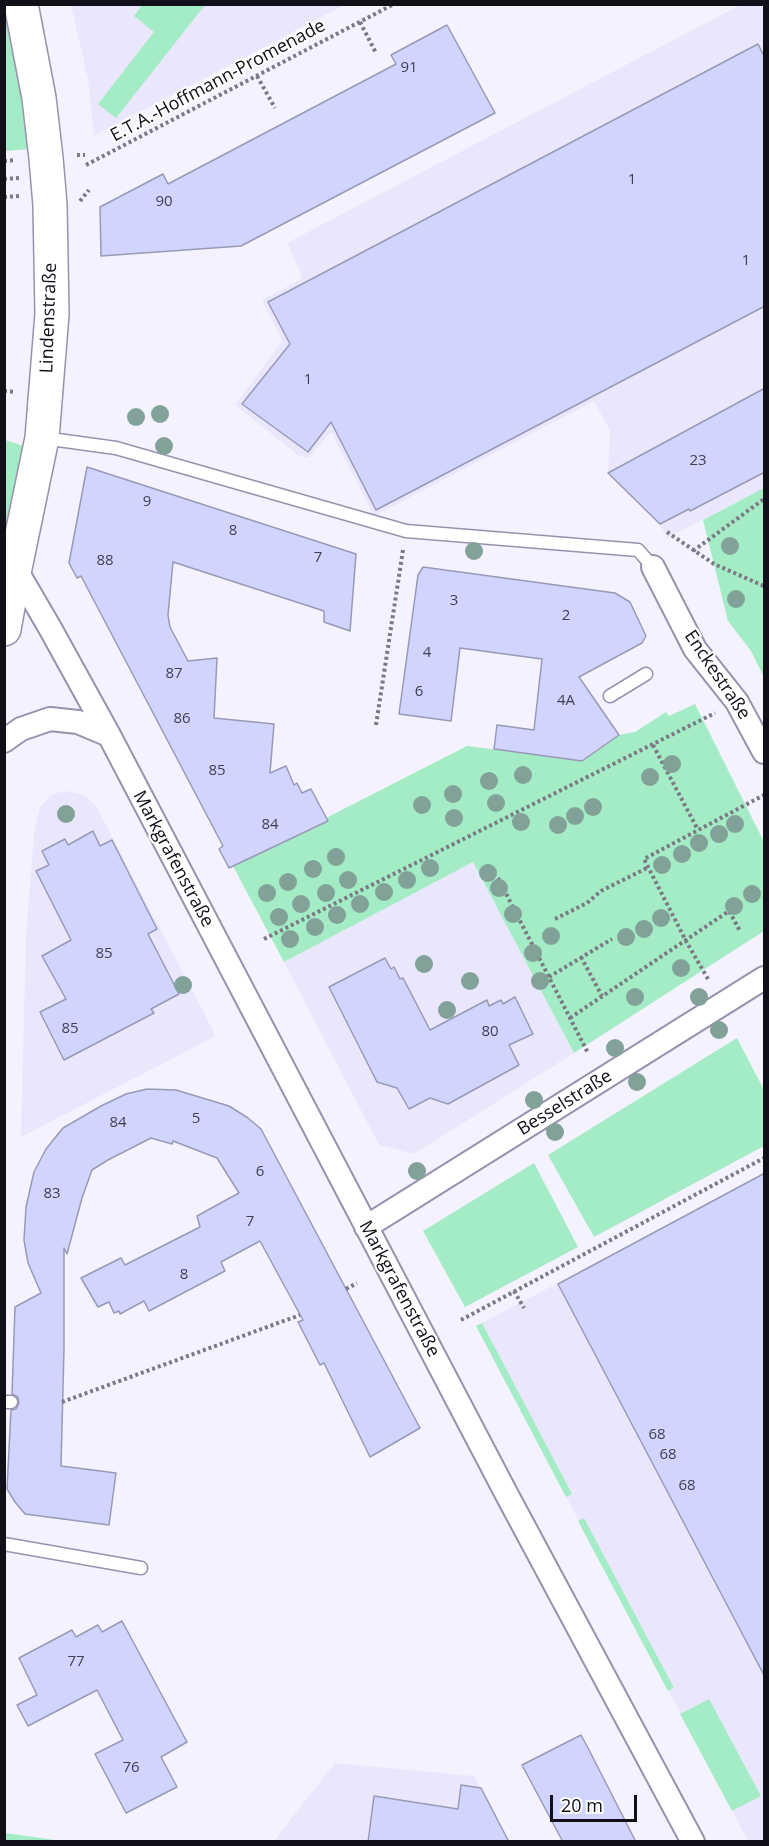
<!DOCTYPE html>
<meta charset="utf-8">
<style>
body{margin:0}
#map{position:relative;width:769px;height:1846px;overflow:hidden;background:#f4f2fe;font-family:"Open Sans",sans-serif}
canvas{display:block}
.frame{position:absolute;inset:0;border:6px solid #110f18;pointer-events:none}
.scale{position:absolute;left:550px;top:1795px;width:87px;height:27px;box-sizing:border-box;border:3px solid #110f18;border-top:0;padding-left:8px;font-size:18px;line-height:21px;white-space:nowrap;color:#110f18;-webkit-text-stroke:4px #fff;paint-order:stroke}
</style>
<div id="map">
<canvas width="769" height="1846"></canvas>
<div class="frame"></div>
<div class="scale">20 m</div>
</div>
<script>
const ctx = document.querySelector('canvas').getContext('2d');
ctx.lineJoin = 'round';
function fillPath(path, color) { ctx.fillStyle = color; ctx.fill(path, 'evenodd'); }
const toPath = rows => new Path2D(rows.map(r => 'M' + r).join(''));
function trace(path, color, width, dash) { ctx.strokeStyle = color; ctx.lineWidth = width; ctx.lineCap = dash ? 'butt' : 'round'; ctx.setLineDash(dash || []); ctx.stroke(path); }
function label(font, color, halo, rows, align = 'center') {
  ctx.font = font + ' "Open Sans",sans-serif'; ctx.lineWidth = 4.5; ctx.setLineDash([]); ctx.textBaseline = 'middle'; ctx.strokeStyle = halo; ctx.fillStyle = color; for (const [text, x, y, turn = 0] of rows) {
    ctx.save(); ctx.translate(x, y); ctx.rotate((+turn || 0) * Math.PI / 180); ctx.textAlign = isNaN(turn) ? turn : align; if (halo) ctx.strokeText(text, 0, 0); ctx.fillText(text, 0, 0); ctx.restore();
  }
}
fillPath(toPath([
 [71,5,344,5,94,136,88,79],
 [740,5,764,5,764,488,667,538,660,524,608,473,610,431,594,401,374,516,331,432,308,458,298,455,235,405,282,341,262,300,303,278,287,243],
 [67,791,84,795,96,806,216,1036,21,1137,26,937,34,834,40,807,52,794],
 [473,862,574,1053,414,1154,379,1145,284,962],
 [764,1174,764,1841,748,1841,476,1326],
 [335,1763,474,1776,509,1841,273,1842]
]), '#eae7fd');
fillPath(toPath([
 [7,4,13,30,31,149,5,151,4,5],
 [143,4,205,5,116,118,98,104,154,32,134,16],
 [5,440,24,446,10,525,7,526,5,525],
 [764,488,764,677,751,651,728,621,703,520],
 [695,704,764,842,764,931,574,1053,473,862,284,962,233,866,327,822,326,818,467,746,585,761,586,758,619,735,635,732,666,712,669,716],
 [737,1038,764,1090,764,1146,594,1237,548,1155],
 [534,1163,578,1247,465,1307,423,1231],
 [482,1323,572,1494,566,1497,476,1326],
 [584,1518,674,1688,668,1691,578,1521],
 [709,1699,761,1796,732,1811,680,1714],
 [5,1833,62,1841,5,1841]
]), '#a4ecc5');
const building = toPath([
 [447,25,495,113,241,246,101,256,100,207,163,174,168,184,396,64,391,55,447,25],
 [758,44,765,58,765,306,376,510,331,422,308,452,242,404,290,344,268,302,758,44],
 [765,388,765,472,690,511,689,509,660,524,608,473,765,388],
 [87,467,356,554,350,631,324,622,324,611,173,562,168,615,170,627,188,661,217,658,214,718,274,724,270,773,286,766,294,785,297,783,302,793,311,789,328,821,229,868,219,849,223,846,81,576,77,578,69,563,87,467],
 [423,567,615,593,630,602,646,636,642,643,579,677,619,735,582,761,494,749,497,725,534,730,542,659,460,648,451,721,399,714,418,575,423,567],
 [93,831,100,846,112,840,157,929,148,934,179,994,151,1009,154,1013,64,1060,40,1012,66,999,42,956,71,940,36,871,49,865,42,851,65,839,68,845,93,831],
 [385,958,391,969,394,967,400,979,403,978,430,1030,487,1000,489,1006,501,1000,503,1004,515,997,533,1034,509,1045,519,1065,448,1104,430,1098,409,1109,397,1088,377,1082,329,987,385,958],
 [147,1089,176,1090,229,1106,248,1118,261,1129,420,1428,370,1457,324,1363,320,1365,298,1322,303,1320,260,1241,221,1262,225,1271,149,1311,144,1301,120,1314,119,1311,114,1313,109,1302,98,1307,81,1278,121,1258,125,1265,200,1227,197,1216,239,1193,217,1158,173,1141,172,1144,151,1138,108,1160,92,1170,82,1198,67,1254,64,1248,64,1348,61,1466,116,1473,109,1525,25,1514,15,1502,7,1489,11,1410,16,1409,19,1403,18,1397,12,1394,15,1307,41,1293,28,1263,24,1240,26,1207,34,1172,46,1149,63,1128,101,1106,126,1094,147,1089],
 [765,1173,765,1677,558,1284,765,1173],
 [122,1621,187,1742,161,1757,177,1787,126,1813,95,1754,123,1740,97,1690,28,1726,17,1705,37,1695,19,1658,72,1630,76,1637,98,1625,102,1632,122,1621],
 [581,1735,587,1746,636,1842,563,1842,522,1765,581,1735],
 [461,1785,481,1788,509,1842,368,1842,374,1796,458,1809,461,1785]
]);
fillPath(building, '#d1d4ff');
trace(building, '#989ab5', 1.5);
const service = toPath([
 [43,438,116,448,406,531,638,550,653,567],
 [610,696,646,674],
 [4,1402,11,1402],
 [4,1544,141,1568]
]);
const minor = toPath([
 [653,567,695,649,737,702,764,752],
 [15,568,50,628,109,735,507,1495,693,1842],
 [4,741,21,729,50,719,78,722,109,735],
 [366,1227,764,978]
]);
const secondary = toPath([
 [4,629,15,568,42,438,52,314,50,205,46,158,39,98,21,4]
]);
trace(service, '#9792ad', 15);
trace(minor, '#9792ad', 26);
trace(secondary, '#9792ad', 36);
trace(toPath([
 [360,22,376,53],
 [257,76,275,108],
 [77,155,85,155],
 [4,161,16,160],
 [86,165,394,4],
 [4,179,19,178],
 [4,197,19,196],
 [80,201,89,190],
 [4,391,16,392],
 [667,532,714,564,764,586],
 [693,551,764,499],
 [376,725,403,550],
 [653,745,698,830],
 [498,878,588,1053],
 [555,919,587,903,601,891,649,867],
 [264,939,715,713],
 [581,957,602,996],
 [549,977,612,939],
 [708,979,686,941,644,859,764,795],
 [570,1018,729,911,740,931],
 [346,1289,357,1283],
 [514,1291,524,1308],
 [461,1320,764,1158],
 [62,1402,300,1315]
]), '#7b7984', 4, [3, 3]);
trace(service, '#fff', 12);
trace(minor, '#fff', 22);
trace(secondary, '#fff', 33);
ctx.fillStyle = '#82a198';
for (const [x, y] of [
 [160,414],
 [136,417],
 [164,446],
 [730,546],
 [474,551],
 [736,599],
 [672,764],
 [523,775],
 [650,777],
 [489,781],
 [453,794],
 [496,803],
 [422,805],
 [593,807],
 [66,814],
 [575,816],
 [454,818],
 [521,822],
 [735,824],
 [558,825],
 [719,834],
 [699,843],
 [682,854],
 [336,857],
 [662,865],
 [430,868],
 [313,869],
 [488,873],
 [348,880],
 [407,880],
 [288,882],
 [499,888],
 [384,892],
 [267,893],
 [326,893],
 [752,894],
 [301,904],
 [360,904],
 [734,906],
 [513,914],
 [337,915],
 [279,917],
 [661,918],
 [315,927],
 [644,929],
 [551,936],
 [626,937],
 [290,939],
 [533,953],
 [424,964],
 [681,968],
 [470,981],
 [540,981],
 [183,985],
 [635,997],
 [699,997],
 [447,1010],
 [719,1030],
 [615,1048],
 [637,1082],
 [534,1100],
 [555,1132],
 [417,1171]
]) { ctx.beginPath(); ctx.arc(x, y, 9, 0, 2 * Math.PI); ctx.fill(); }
label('15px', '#414052', null, [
 ["91",409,68],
 ["1",632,180],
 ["90",164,202],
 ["1",746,261],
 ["1",308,380],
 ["23",698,461],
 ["9",147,502],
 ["8",233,531],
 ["7",318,558],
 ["88",105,561],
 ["3",454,601],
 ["2",566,616],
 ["4",427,653],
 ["87",174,674],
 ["6",419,692],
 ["4A",566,701],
 ["86",182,719],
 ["85",217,771],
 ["84",270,825],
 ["85",104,954],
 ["85",70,1029],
 ["80",490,1032],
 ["5",196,1119],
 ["84",118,1123],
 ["6",260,1172],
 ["83",52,1194],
 ["7",250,1222],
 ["8",184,1275],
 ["68",657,1435],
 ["68",668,1455],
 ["68",687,1486],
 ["77",76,1662],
 ["76",131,1768]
]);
label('18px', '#110f18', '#fff', [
 ["E.T.A.-Hoffmann-Promenade",218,81,-28],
 ["Lindenstraße",49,318,-88],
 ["Enckestraße",717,675,56],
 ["Markgrafenstraße",173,859,62],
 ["Besselstraße",565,1103,-32],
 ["Markgrafenstraße",399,1289,62]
]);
</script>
